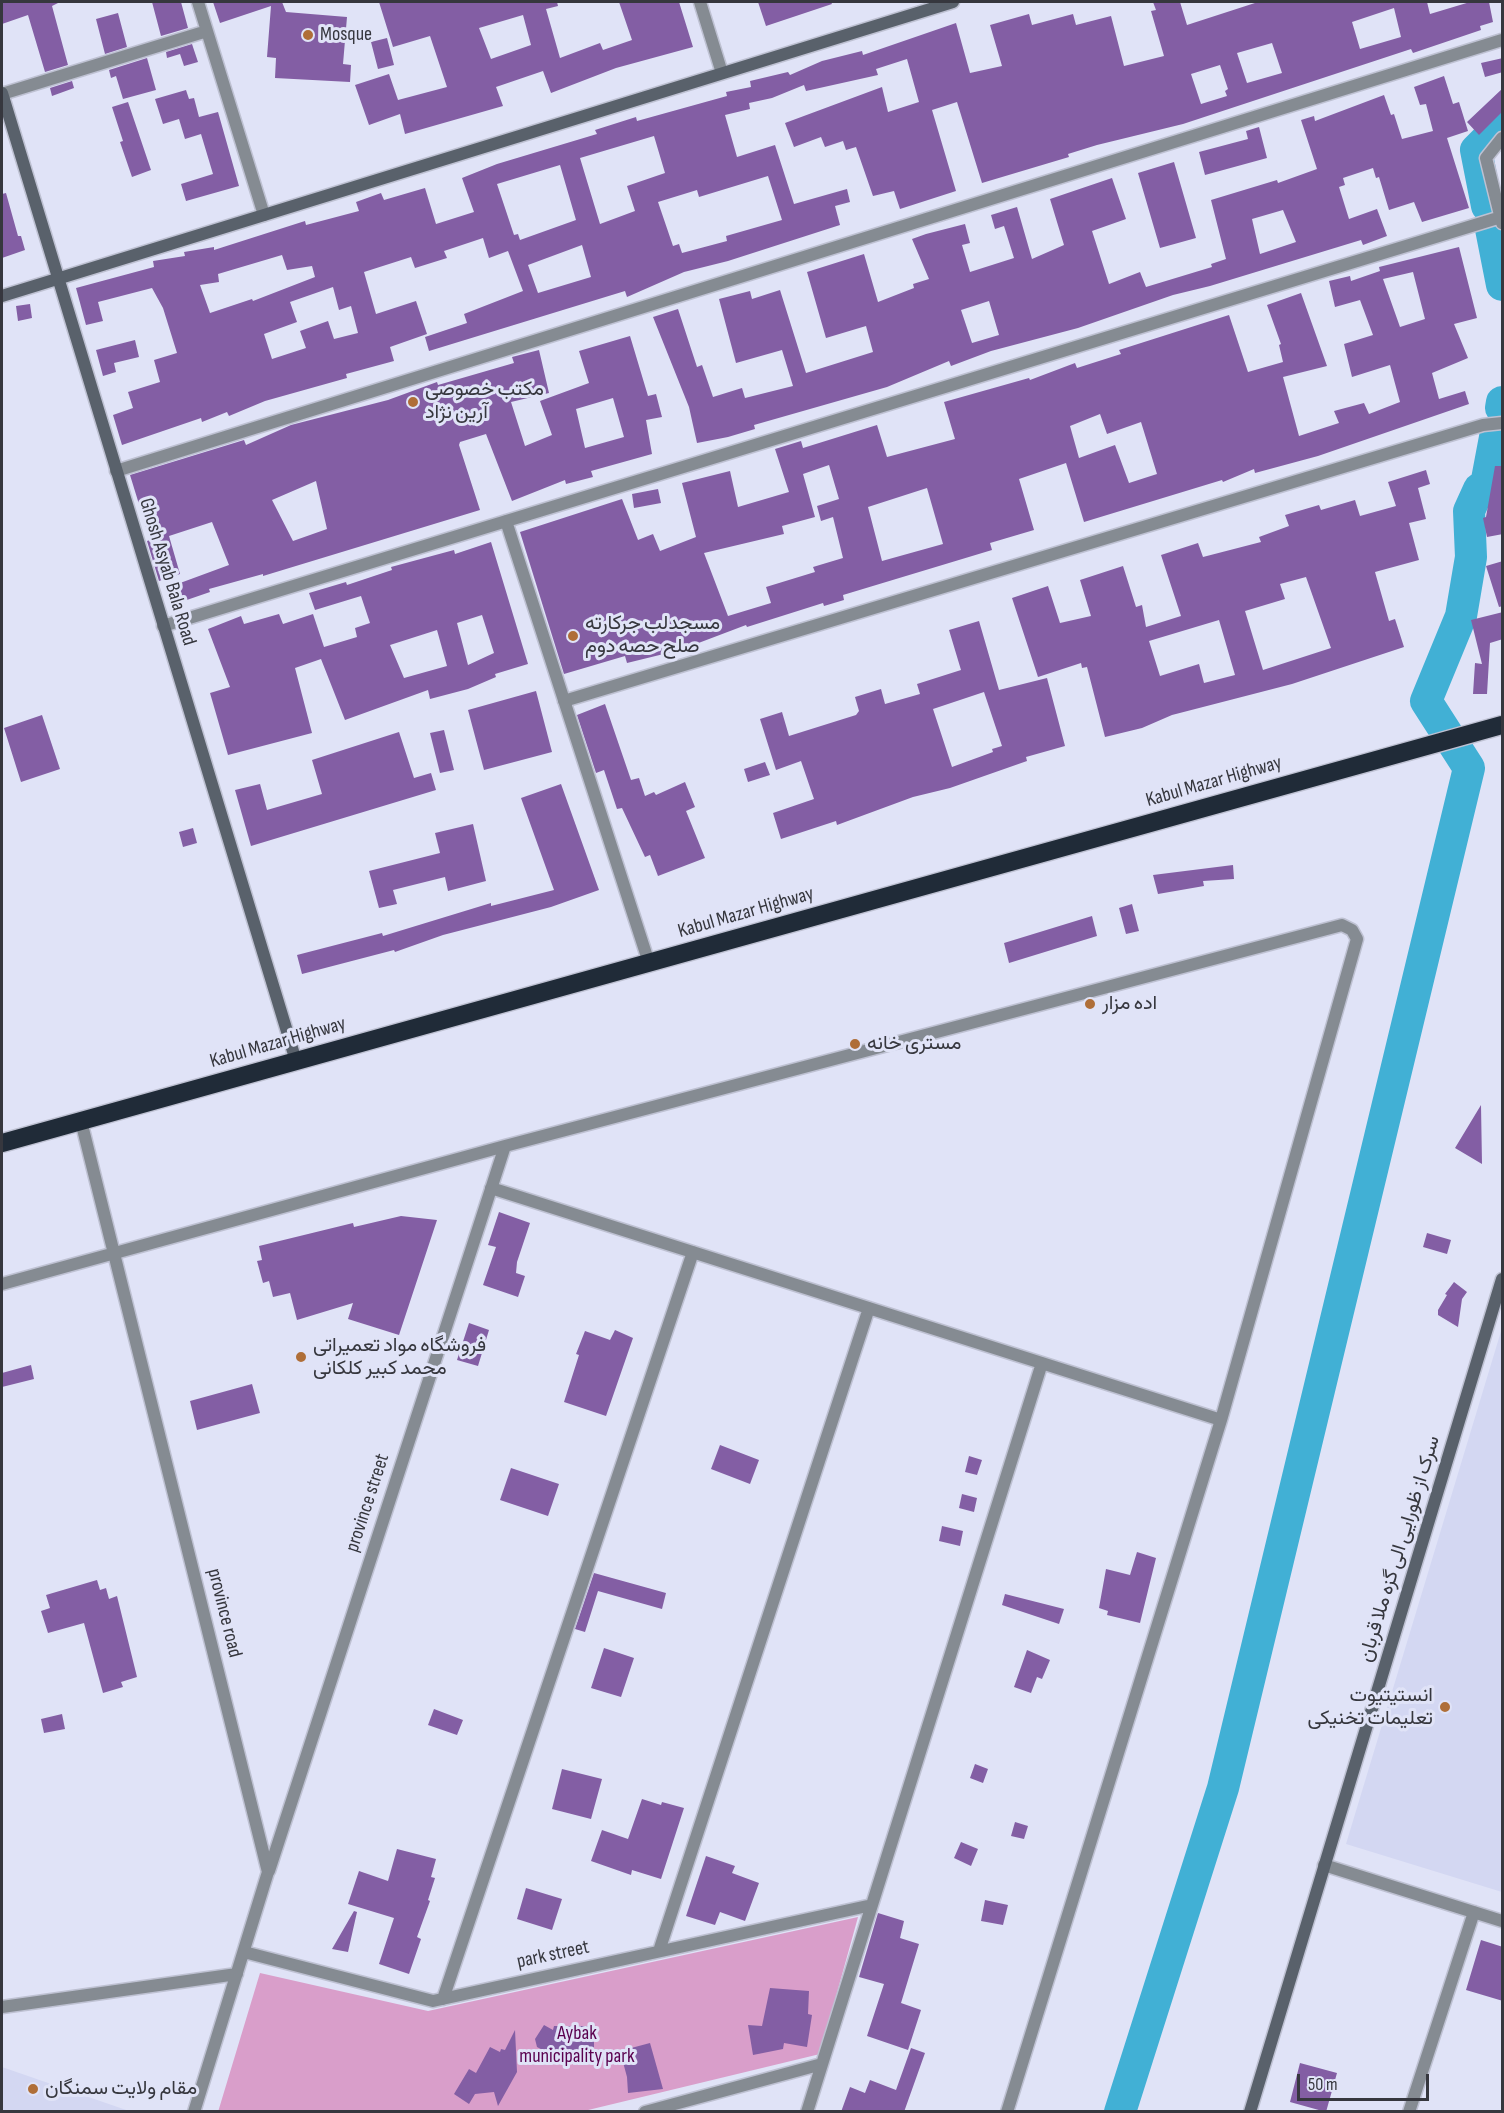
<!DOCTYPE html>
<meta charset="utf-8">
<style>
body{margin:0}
#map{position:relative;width:1504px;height:2113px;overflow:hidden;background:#e0e3f7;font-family:"Sofia Sans Condensed",sans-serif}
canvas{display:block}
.frame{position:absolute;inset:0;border:3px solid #36373e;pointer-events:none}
.scale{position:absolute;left:1297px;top:2074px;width:132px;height:27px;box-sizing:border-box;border:3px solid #36373e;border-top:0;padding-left:8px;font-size:18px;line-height:21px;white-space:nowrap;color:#36373e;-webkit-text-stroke:4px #e0e3f7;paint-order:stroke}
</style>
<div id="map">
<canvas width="1504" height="2113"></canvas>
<div class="frame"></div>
<div class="scale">50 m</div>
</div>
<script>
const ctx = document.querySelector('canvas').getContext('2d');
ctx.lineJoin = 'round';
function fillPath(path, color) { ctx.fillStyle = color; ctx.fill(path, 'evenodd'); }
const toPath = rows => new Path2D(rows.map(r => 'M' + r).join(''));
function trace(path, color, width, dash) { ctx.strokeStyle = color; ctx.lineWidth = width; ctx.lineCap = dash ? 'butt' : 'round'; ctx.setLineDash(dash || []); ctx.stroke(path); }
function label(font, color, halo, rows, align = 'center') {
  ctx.font = font + ' "Sofia Sans Condensed",Vazirmatn,sans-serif'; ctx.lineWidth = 6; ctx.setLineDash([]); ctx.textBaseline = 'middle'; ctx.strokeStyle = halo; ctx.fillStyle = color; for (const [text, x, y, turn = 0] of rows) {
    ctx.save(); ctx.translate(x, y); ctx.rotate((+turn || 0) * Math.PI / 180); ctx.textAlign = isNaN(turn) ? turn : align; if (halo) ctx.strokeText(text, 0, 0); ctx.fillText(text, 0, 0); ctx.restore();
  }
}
fillPath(toPath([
 [1502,1328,1502,1892,1346,1844],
 [2,2067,129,2111,2,2111]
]), '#d3d7f2');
fillPath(toPath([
 [858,1917,820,2054,584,2111,218,2112,260,1973,428,2011]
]), '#d99eca');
trace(toPath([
 [1487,206,1476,150,1502,124],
 [1491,229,1502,285],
 [1501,408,1502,402],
 [1120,2112,1223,1788,1469,768,1426,701,1461,616,1471,557,1469,511,1479,489,1486,485,1496,432]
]), '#41b0d5', 32);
fillPath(toPath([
 [2,2,60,2,52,6,68,65,45,72,28,15,2,24],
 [152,2,181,2,188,28,161,36],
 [213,2,282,2,286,12,347,17,343,64,351,65,350,82,275,78,276,58,267,57,271,6,220,23],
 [379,2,557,2,558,6,546,9,560,58,600,43,603,50,632,40,619,2,679,2,693,47,616,68,551,93,543,71,496,87,503,106,405,134,400,114,369,125,355,85,389,74,398,100,447,87,430,36,393,47],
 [523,15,531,45,491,59,479,28],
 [758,2,831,2,832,4,766,26],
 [1153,2,1180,2,1187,25,1258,2,1427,2,1430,14,1470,2,1489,2,1493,22,1480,26,1481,30,1413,53,1411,49,1183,124,1097,145,1068,154,1069,157,982,183,957,102,932,110,956,191,900,209,894,191,873,196,856,147,846,150,843,141,825,147,821,137,794,147,785,123,882,87,888,112,919,102,907,59,876,69,878,75,806,91,804,85,772,98,749,103,750,109,725,115,737,157,775,145,794,204,847,189,850,202,835,206,840,225,728,261,684,272,627,297,625,291,429,351,425,337,467,323,464,314,523,291,508,251,489,258,483,238,444,251,447,258,415,268,411,257,364,272,376,314,416,301,427,334,390,347,394,361,346,374,347,378,265,401,229,416,227,412,202,422,201,418,122,445,113,415,133,408,128,392,160,382,154,360,177,353,163,308,152,288,98,302,103,321,86,325,76,288,154,267,153,261,185,256,184,252,214,247,214,250,305,221,306,225,359,211,356,202,381,193,384,200,425,188,436,224,474,212,462,178,497,164,597,134,595,130,636,117,637,121,727,96,726,92,751,87,750,81,788,72,790,75,822,61,862,51,863,55,956,23,970,73,1002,66,990,25,1029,14,1032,25,1073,14,1076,25,1111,16,1124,66,1164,56,1151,11,1156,10],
 [1394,8,1401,37,1360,49,1352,22],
 [1272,43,1282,73,1247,83,1237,53],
 [1220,65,1228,89,1225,91,1227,96,1201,104,1191,74],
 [654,136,665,173,627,186,635,211,600,224,580,158],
 [560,165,576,220,520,240,518,234,514,235,497,184],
 [768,176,782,220,726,236,727,241,682,253,679,244,673,246,658,202,697,190,699,197],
 [582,245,591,277,538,293,528,265],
 [282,255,287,270,312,266,315,277,253,301,252,299,210,313,200,285,219,282,218,274],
 [333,287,339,310,351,306,358,333,334,339,328,321,300,331,306,348,272,359,264,334,297,322,290,302],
 [118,13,127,47,105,54,96,19],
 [387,38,394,65,378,69,371,42],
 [192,44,198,62,184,66,180,54,167,58,166,52],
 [147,58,156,90,123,99,116,76,111,78,109,70],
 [1503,58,1503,72,1485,77,1481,63],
 [1444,76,1453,104,1459,102,1468,131,1447,138,1469,208,1422,222,1414,202,1389,210,1379,177,1376,178,1373,168,1343,178,1345,185,1339,187,1349,219,1377,209,1387,236,1363,245,1361,240,1210,286,1173,295,1078,328,991,351,951,366,949,361,887,387,754,425,755,429,728,437,697,443,689,407,653,317,678,309,697,367,702,365,713,397,742,388,745,398,793,386,782,350,736,363,719,299,750,291,752,299,780,290,806,373,873,352,866,326,826,338,807,272,864,254,878,302,914,288,913,284,929,279,912,239,926,234,965,224,970,243,962,245,970,272,1014,258,1004,226,995,229,991,215,1017,207,1032,259,1064,245,1050,199,1112,178,1126,219,1092,231,1109,284,1140,272,1146,287,1212,267,1211,264,1226,259,1211,200,1277,180,1278,183,1317,169,1301,120,1314,116,1315,121,1384,95,1391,115,1394,114,1402,139,1433,131,1426,104,1420,105,1414,87],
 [1283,210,1296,242,1260,254,1252,219],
 [989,301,999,335,972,343,961,310],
 [72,81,74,88,52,96,50,88],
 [1503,88,1503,111,1479,135,1467,122],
 [186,90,189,99,194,98,199,117,218,112,239,186,186,201,181,184,213,174,201,134,185,139,179,119,163,124,155,99],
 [128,102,151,170,132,177,120,142,123,141,112,107],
 [1259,127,1267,158,1205,175,1199,152,1248,139,1246,131],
 [1174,162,1196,238,1160,248,1138,173],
 [6,193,18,236,21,236,25,250,2,258,2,194],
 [1459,247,1477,318,1454,324,1468,358,1432,373,1439,399,1465,391,1469,404,1318,456,1255,473,1254,469,1223,482,1222,480,1084,522,1066,463,1019,479,1034,530,990,543,992,550,843,595,844,600,824,606,823,603,747,627,746,625,680,650,627,663,625,656,564,674,520,532,622,499,638,540,653,534,660,551,696,537,682,483,730,471,738,507,789,492,775,449,801,441,803,448,877,425,887,457,955,439,944,402,1029,378,1030,380,1075,363,1077,368,1121,354,1119,350,1229,315,1248,372,1283,362,1279,345,1281,344,1267,305,1301,293,1327,366,1283,377,1299,436,1339,423,1334,411,1364,403,1369,414,1400,402,1390,365,1352,377,1344,344,1373,335,1360,300,1335,307,1329,281,1350,276,1351,281,1380,271,1379,267],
 [1413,272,1425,319,1400,327,1383,279],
 [1100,414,1107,434,1141,422,1157,474,1129,483,1115,445,1079,458,1070,426],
 [829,465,839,499,817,506,821,521,833,517,843,558,813,567,815,572,766,587,771,603,728,616,704,553,784,534,782,526,815,517,803,474],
 [927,488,943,544,882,561,868,507],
 [30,304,32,318,18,321,16,306],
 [630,336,648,396,656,394,662,417,646,420,652,454,591,471,593,477,566,484,565,480,512,501,486,434,460,442,459,445,480,510,263,576,263,574,209,589,210,592,178,603,172,586,229,565,212,522,169,536,180,574,159,581,147,541,150,540,130,475,244,440,246,445,291,425,388,400,437,382,438,385,514,363,512,357,539,350,549,393,511,402,525,446,552,435,540,401,589,383,579,351],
 [613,398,624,437,585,448,576,409],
 [316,481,327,529,293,541,272,500],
 [135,340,139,357,114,363,116,372,103,376,96,350],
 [1495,466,1503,466,1503,534,1487,537,1483,518,1486,517],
 [1426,470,1430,484,1418,488,1426,519,1409,523,1419,560,1375,572,1389,621,1395,619,1404,647,1292,684,1172,715,1142,728,1105,737,1087,667,1082,668,1081,663,1038,677,1012,598,1048,586,1060,623,1091,616,1080,580,1123,566,1136,607,1142,605,1146,627,1181,616,1161,555,1198,543,1203,557,1261,542,1259,537,1289,526,1285,515,1319,505,1321,510,1355,500,1360,516,1396,506,1388,482],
 [1306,577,1331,648,1263,670,1245,611,1285,599,1280,584],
 [1219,620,1235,675,1204,683,1199,664,1160,676,1149,641],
 [658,489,661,503,634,508,632,494],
 [491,542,528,664,495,674,496,677,468,689,430,699,428,690,345,720,321,659,295,668,312,733,228,755,210,693,230,687,208,629,241,616,244,624,279,614,283,624,313,614,324,647,357,637,355,628,370,623,361,596,315,610,309,593,346,582,347,585,392,570,391,567,454,550,455,554],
 [482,615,494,653,468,665,457,623],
 [437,630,447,666,404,678,390,645],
 [1503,561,1503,606,1499,607,1486,566],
 [1503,612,1503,639,1490,643,1487,694,1473,694,1475,663,1482,664,1471,620],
 [979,621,999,690,1047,678,1065,746,1026,757,1027,761,950,788,913,797,837,825,836,821,781,839,773,813,814,799,801,761,776,770,760,719,782,712,789,736,856,715,859,711,855,697,881,689,885,704,920,694,917,684,961,670,949,630],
 [984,692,1002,746,992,749,993,752,952,767,933,709],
 [536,691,552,752,484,770,468,710],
 [605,704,631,780,639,778,645,796,654,792,656,795,685,782,695,807,686,811,705,858,658,876,650,855,645,857,622,808,617,809,604,770,596,773,577,715],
 [42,715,60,769,21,782,4,728],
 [444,730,454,770,440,773,430,733],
 [399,732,414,778,431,773,436,790,251,846,235,790,260,784,267,810,322,794,312,760],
 [765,762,770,775,748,782,744,769],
 [561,784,599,890,551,907,443,935,395,952,394,950,302,974,297,955,382,933,383,936,491,903,491,906,554,890,521,798],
 [473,824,486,881,448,891,445,877,393,890,397,904,379,908,369,871,440,853,435,833],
 [193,828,197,843,183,847,179,832],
 [1233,865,1234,879,1203,881,1204,886,1158,894,1153,875],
 [1132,904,1139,931,1126,934,1119,908],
 [1092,916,1097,936,1009,963,1004,943],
 [1481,1105,1482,1164,1455,1148],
 [499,1212,530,1223,517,1262,516,1273,525,1276,518,1297,483,1285,496,1247,488,1245],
 [401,1216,437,1220,399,1335,348,1319,353,1303,297,1320,290,1293,273,1297,269,1281,263,1283,257,1261,262,1260,259,1246,353,1223,354,1227],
 [1427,1233,1451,1240,1447,1254,1423,1247],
 [1454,1282,1467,1292,1462,1299,1458,1327,1438,1315,1438,1310,1447,1295,1445,1294],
 [469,1323,489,1330,478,1366,457,1360],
 [615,1330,633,1338,606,1416,564,1402,579,1355,576,1354,585,1331,610,1340],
 [31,1365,34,1379,2,1387,2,1373],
 [252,1384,260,1413,197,1430,190,1401],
 [720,1445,759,1460,750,1484,711,1469],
 [969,1456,982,1460,977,1475,965,1472],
 [511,1468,559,1484,548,1516,500,1500],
 [962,1494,977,1498,974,1512,959,1508],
 [942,1526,963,1531,960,1546,939,1541],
 [1137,1552,1156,1558,1140,1623,1107,1615,1108,1611,1099,1608,1106,1569,1130,1575],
 [594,1573,666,1593,662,1609,598,1591,585,1632,575,1629],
 [97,1580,100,1590,106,1588,109,1599,117,1596,137,1677,121,1682,123,1687,103,1693,84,1623,48,1633,41,1611,50,1608,46,1595],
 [1005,1594,1064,1609,1059,1624,1002,1605],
 [604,1648,634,1658,621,1697,591,1688],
 [1027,1650,1050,1660,1042,1679,1037,1677,1031,1693,1014,1687],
 [434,1709,463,1720,457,1735,428,1725],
 [62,1714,65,1729,44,1733,41,1719],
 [975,1764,988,1769,983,1783,970,1778],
 [562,1769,602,1779,591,1819,552,1809],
 [642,1799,661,1805,662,1802,684,1808,661,1879,632,1870,631,1875,591,1861,602,1830,628,1839],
 [1015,1822,1028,1826,1024,1839,1011,1836],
 [961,1842,978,1849,971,1866,954,1858],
 [397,1849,436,1859,431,1877,435,1878,428,1900,430,1901,417,1937,421,1939,409,1974,379,1964,394,1918,348,1904,359,1871,388,1881],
 [706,1856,735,1866,732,1873,759,1883,745,1921,720,1912,715,1925,686,1916],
 [526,1888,562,1899,552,1930,517,1919],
 [985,1900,1008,1905,1003,1925,981,1921],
 [354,1911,357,1912,348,1952,332,1949],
 [878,1913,904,1921,900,1938,919,1944,901,2003,921,2010,908,2050,867,2036,884,1984,859,1977],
 [1481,1940,1503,1947,1503,2001,1466,1990],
 [770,1988,809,1991,808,2014,812,2015,807,2047,784,2043,783,2049,753,2055,748,2025,762,2026],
 [544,2025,553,2030,554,2026,594,2026,594,2053,577,2055,577,2058,563,2061,537,2047,535,2039],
 [515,2030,517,2072,498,2106,494,2092,475,2094,469,2104,454,2094,469,2069,476,2073,490,2047,500,2052,501,2049,505,2050],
 [650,2043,663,2089,628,2093,627,2077,620,2051],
 [911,2048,925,2053,904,2112,841,2112,850,2087,865,2093,870,2080,896,2090],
 [1300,2063,1337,2073,1326,2112,1290,2102]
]), '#835ea4');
const street = toPath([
 [198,2,264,215],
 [700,2,722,73],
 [2,94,207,31],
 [1502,138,1486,158,1502,223],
 [116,471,1502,40],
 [506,521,649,963],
 [163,626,1501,217],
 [564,701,1483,425,1502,423],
 [81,1121,268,1872,194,2112],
 [491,1188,1221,1420],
 [2,1284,505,1146,1342,925,1352,930,1357,939,1221,1420,1007,2112],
 [1324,1865,1502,1921],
 [269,1871,505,1146],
 [659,1951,869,1308],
 [244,1952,433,2001,872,1905],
 [443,1999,693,1252],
 [2,2007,237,1974],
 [645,2112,822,2064],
 [807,2112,1042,1363],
 [1409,2112,1474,1912]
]);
const secondary = toPath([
 [2,93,296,1061],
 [2,296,953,2],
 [1250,2112,1502,1279]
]);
const highway = toPath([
 [2,1143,1502,725]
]);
trace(street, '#bec1d2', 15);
trace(secondary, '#bec1d2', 15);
trace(highway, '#bec1d2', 21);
trace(street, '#858b92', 12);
trace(secondary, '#59616b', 12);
trace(highway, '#202b38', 18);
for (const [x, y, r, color] of [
 [308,35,6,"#af6e38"],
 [413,402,6,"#af6e38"],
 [573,636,6,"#af6e38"],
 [1090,1004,6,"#af6e38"],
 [855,1044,6,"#af6e38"],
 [301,1357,6,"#af6e38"],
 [1445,1707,6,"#af6e38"],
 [33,2089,6,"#af6e38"]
]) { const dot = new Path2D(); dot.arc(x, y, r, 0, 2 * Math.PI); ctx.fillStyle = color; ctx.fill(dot); trace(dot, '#e0e3f7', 2); }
label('20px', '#36373e', '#e0e3f7', [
 ["Mosque",320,35],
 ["مکتب خصوصی",425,390],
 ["آرین نژاد",425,413],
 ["مسجدلب جرکارته",585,624],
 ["صلح حصه دوم",585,647],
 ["اده مزار",1102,1004],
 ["مستری خانه",867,1044],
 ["فروشگاه مواد تعمیراتی",313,1346],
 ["محمد کبیر کلکانی",313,1369],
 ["انستیتیوت",1433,1696,"right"],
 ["تعلیمات تخنیکی",1433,1719,"right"],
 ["مقام ولایت سمنگان",45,2089]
], 'left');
label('20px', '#36373e', '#e0e3f7', [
 ["Ghosh Asyab Bala Road",167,572,73],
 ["Kabul Mazar Highway",1214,782,-16],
 ["Kabul Mazar Highway",746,913,-16],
 ["Kabul Mazar Highway",278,1043,-16],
 ["province street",368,1503,-72],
 ["سرک از ظورایی الی گزه ملا قربان",1400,1549,-73],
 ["province road",224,1613,76],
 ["park street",553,1955,-12]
]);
label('20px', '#5a004e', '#e0e3f7', [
 ["Aybak",577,2034],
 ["municipality park",577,2057]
]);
</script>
